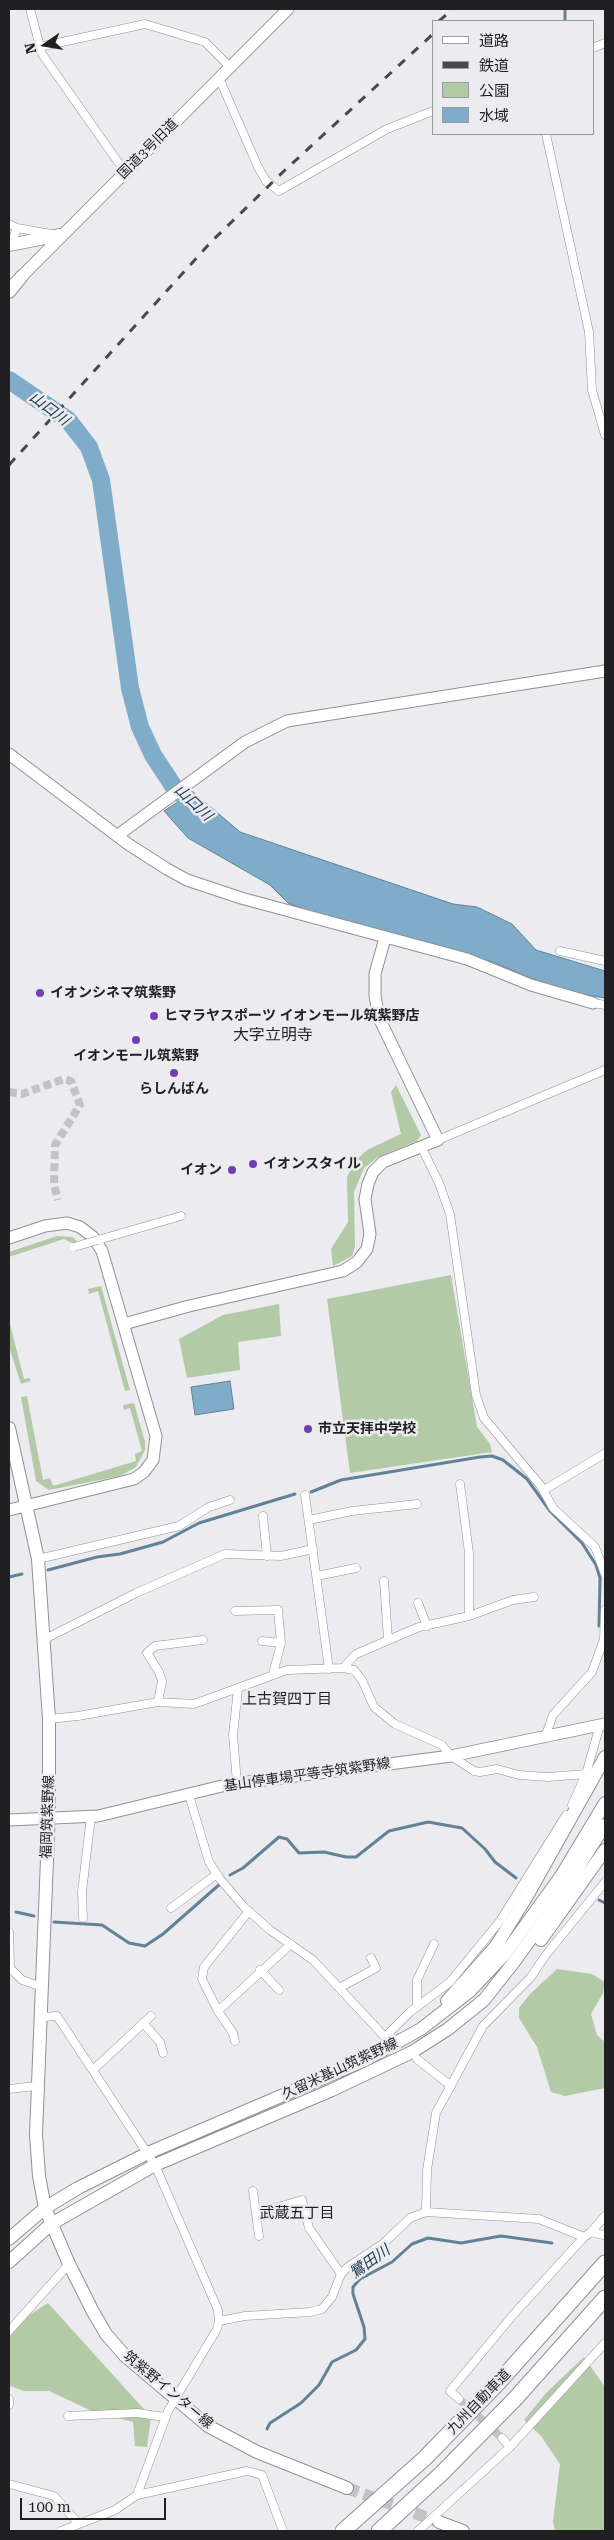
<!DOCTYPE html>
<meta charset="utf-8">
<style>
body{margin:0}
#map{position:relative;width:614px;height:2540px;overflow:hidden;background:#ecebef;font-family:"Roboto Serif","Noto Sans JP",serif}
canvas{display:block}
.frame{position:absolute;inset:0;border:10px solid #201f21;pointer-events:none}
.legend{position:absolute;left:432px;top:20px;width:162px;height:115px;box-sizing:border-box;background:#ecebef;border:1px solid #9a999d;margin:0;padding:6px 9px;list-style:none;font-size:15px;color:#201f21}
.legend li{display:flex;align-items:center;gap:10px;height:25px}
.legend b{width:25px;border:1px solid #9a999d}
.north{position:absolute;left:20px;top:20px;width:50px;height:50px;-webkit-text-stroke:4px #ecebef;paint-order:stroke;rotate:257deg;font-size:14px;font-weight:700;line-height:20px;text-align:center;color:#201f21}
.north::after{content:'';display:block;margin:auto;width:18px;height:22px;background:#201f21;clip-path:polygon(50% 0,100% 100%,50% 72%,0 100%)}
.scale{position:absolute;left:20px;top:2498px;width:146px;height:22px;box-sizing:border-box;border:2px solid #201f21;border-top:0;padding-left:6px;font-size:15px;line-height:18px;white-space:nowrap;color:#201f21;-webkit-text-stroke:4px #ecebef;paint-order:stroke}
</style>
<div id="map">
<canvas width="614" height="2540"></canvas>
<div class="frame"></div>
<ul class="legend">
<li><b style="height:6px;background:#fff"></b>道路</li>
<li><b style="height:6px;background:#49484a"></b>鉄道</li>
<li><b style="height:14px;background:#b3caa7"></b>公園</li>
<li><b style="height:14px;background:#7fadc9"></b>水域</li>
</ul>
<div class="north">N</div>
<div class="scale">100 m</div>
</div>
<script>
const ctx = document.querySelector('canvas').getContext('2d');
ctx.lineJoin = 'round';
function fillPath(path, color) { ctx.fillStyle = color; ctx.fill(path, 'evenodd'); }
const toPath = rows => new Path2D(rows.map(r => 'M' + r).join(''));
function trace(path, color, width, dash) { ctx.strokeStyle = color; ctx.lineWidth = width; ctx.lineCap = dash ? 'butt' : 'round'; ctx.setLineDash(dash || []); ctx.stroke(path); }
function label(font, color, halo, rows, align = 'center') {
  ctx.font = font + ' "Roboto Serif","Noto Sans JP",serif'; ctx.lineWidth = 5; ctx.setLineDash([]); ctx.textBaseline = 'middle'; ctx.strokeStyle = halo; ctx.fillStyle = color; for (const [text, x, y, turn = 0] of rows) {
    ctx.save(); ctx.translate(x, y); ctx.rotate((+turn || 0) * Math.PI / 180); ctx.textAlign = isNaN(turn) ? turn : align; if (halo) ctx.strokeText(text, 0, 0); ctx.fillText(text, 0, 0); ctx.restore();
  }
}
fillPath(toPath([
 [396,1085,421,1135,417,1141,378,1157,364,1168,354,1192,355,1247,352,1256,333,1266,331,1249,348,1222,347,1177,355,1161,367,1150,401,1134,391,1092],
 [57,1236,72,1237,78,1242,74,1244,64,1239,9,1257,9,1252],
 [451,1275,477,1427,490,1444,492,1452,350,1473,327,1299],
 [101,1286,130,1390,125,1391,98,1291,89,1294,88,1289],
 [279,1304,281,1336,238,1342,240,1370,187,1378,179,1339,223,1315],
 [9,1320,24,1379,30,1378,30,1381,21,1384,9,1347],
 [27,1396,43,1480,50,1478,53,1486,136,1461,135,1454,142,1451,130,1408,124,1410,123,1405,134,1403,145,1442,145,1450,136,1467,120,1476,49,1490,36,1481,21,1397],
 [557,1969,592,1974,605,1982,603,1993,591,2014,597,2035,605,2042,605,2088,565,2096,551,2092,537,2047,519,2018,519,2008,530,1994],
 [48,2303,151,2417,147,2447,135,2446,133,2422,94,2412,49,2391,24,2391,10,2386,9,2328],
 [584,2357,605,2387,605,2531,555,2531,553,2522,560,2464,541,2436,524,2420,546,2393]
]), '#b3caa7');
const water = toPath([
 [193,792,240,832,453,904,477,907,512,924,536,950,605,971,605,998,575,993,530,978,493,962,326,918,288,903,270,885,188,838,164,811,193,792],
 [230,1381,234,1409,195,1415,191,1387,230,1381]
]);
fillPath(water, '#7fadc9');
trace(water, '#628297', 1);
trace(toPath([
 [565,9,565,21],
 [311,1492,341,1480,480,1457,492,1456,503,1460,527,1479,550,1511,582,1543,596,1565,600,1578,599,1626],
 [48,1570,97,1557,120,1554,163,1542,199,1523,295,1494],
 [9,1577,22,1574],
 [230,1875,243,1868,279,1837,287,1839,299,1853,324,1852,346,1857,356,1857,389,1831,428,1822,462,1828,485,1849,495,1862,516,1878],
 [599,1900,605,1903],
 [16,1912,34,1916],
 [54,1922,102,1925,129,1943,145,1946,163,1934,220,1884],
 [267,2429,270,2423,301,2403,319,2385,332,2362,356,2350,365,2339,364,2327,353,2294,353,2287,360,2279,392,2262,412,2244,428,2238,461,2243,501,2236,552,2243]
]), '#628297', 3);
trace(toPath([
 [9,380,68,420,89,447,101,480,130,688,140,727,153,755,174,787,203,813]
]), '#7fadc9', 18);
trace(toPath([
 [9,1092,22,1094,64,1079,71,1081,80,1105,55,1145,54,1185,58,1200],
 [459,2399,502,2438]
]), '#c3c2c6', 8, [8, 4]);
trace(toPath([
 [347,2488,439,2522]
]), '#c3c2c6', 12, [12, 6]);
const street = toPath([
 [30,9,42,54,125,172],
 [39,47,145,24,205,42,230,67],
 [593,48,605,43],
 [219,78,258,167,266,181,279,191,387,129,433,111],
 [546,134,589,332,592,390,605,435],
 [9,224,17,228,11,244],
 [17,228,51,234],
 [560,951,605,961],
 [593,1003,605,1005],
 [438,1140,605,1070],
 [421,1146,439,1183,450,1214,476,1395,484,1418,541,1486,553,1508,595,1547,605,1574],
 [98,1240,181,1216],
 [460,1484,469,1553,469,1616],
 [544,1490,604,1454],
 [305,1495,329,1669],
 [263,1516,267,1556],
 [309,1520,352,1511,417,1504],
 [38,1559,179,1526,209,1507,230,1500],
 [317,1576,356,1568],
 [384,1581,388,1639],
 [418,1603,427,1626],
 [235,1611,278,1610,281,1643],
 [45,1639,136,1593,225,1554,281,1556,313,1549],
 [262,1641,281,1643,273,1674],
 [343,1668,356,1654,419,1627,469,1616,513,1600,534,1597],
 [158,1702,162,1681,159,1672,147,1653,155,1646,203,1640],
 [49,1719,78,1716,158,1702,194,1704,287,1670,343,1668,354,1670,362,1680,374,1707,395,1724,442,1745,451,1756,474,1771,480,1772,497,1769,519,1775,548,1777,586,1774],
 [545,1737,553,1715,592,1672,604,1639,605,1610],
 [237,1783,233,1735,238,1689],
 [189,1795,209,1862,220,1879,244,1907,270,1930,313,1960,385,2037,410,2012,450,1982,500,1921,566,1815],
 [572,1805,586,1774,600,1725],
 [171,1908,217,1874],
 [83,1918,82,1892,91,1816],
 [9,1932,10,1966],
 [9,1967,22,1980,42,1987],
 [260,1970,279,1990],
 [339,1988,376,1968,371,1958],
 [417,2007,417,1980,434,1944],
 [218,2011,202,1979,204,1967,249,1911],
 [41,2017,57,2016,155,2165,218,2310,219,2321,217,2329,168,2411,137,2495,115,2510,61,2531],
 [143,2023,160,2042,163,2053],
 [235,2041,233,2033,218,2011,291,1944],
 [417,2059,451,2086],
 [93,2070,151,2016],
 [9,2089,36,2086],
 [253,2191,259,2236],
 [426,2212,427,2170,436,2113,483,2026,531,1977,545,1956,605,1882],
 [257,2213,302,2200,309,2228,341,2274],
 [591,2232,603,2235],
 [219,2321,245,2316,310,2312,322,2309,332,2297,341,2274,348,2267,384,2243,410,2218,426,2212,539,2219,584,2237,591,2232,605,2216],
 [9,2331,69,2264],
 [459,2399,450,2391,513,2315,584,2237],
 [9,2405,9,2399],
 [68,2416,137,2413,165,2417],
 [502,2438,510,2447],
 [9,2484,54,2496,79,2524],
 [137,2495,247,2471,262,2475,283,2531],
 [418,2531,510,2447,605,2343]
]);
const secondary = toPath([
 [15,283,288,9],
 [9,754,128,844,167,869,187,880,241,898,467,959,531,985,593,1003],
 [118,835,245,742,287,721,605,671],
 [9,1238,45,1226,67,1223,80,1227,93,1237,102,1251,156,1436,153,1460,144,1472,134,1479,9,1510],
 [124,1324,189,1306,343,1271,357,1262,367,1249,370,1234,365,1199,368,1184,373,1172,383,1162,438,1140,379,1018,375,996,375,974,385,938],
 [9,1820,98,1816,226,1785,451,1756,605,1724]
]);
const primary = toPath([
 [9,245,60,235],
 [9,292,22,276],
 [9,1428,38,1559,49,1719,49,1809,36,2134,39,2176,45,2208,69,2264,92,2310,106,2334,125,2356,208,2426,257,2452,347,2488],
 [541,1940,605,1850],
 [447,2001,496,1946,527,1896,605,1757],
 [9,2239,45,2208,78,2188,148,2153,365,2060,421,2029,470,1991,504,1955,561,1876,605,1803],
 [9,2262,51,2224,155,2165,332,2090,412,2052,448,2029,484,2000,514,1962,547,1916,605,1825],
 [439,2522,463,2531]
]);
const highway = toPath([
 [343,2531,425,2458,498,2383,605,2263],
 [379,2531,441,2474,514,2400,605,2298]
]);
trace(street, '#919094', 9);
trace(secondary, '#919094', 13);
trace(primary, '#919094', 14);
trace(highway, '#919094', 17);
trace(street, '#fff', 8);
trace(secondary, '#fff', 11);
trace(primary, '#fff', 12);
trace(highway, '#fff', 15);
trace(toPath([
 [439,21,453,9],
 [9,465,211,242,284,171,433,34]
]), '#49484a', 3, [9, 9]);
const streetBridge = toPath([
 [74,1247,98,1240]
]);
trace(streetBridge, '#919094', 9, []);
trace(streetBridge, '#fff', 8);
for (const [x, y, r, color] of [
 [40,993,5,"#733db4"],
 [154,1016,5,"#733db4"],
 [136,1040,5,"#733db4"],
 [174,1073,5,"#733db4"],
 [253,1164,5,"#733db4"],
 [232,1170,5,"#733db4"],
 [308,1429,5,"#733db4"]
]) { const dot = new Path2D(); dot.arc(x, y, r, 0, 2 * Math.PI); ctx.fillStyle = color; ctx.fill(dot); trace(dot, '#ecebef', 2); }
label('14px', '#201f21', '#ecebef', [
 ["国道3号旧道",148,149,-45],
 ["基山停車場平等寺筑紫野線",307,1775,-8],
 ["福岡筑紫野線",48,1817,-88],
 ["久留米基山筑紫野線",340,2069,-25],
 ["筑紫野インター線",168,2390,40],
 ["九州自動車道",479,2402,-46]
]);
label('bold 14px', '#201f21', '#ecebef', [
 ["イオンシネマ筑紫野",50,993],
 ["ヒマラヤスポーツ イオンモール筑紫野店",164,1016],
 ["イオンモール筑紫野",136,1056,"center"],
 ["らしんばん",174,1089,"center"],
 ["イオンスタイル",263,1164],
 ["イオン",222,1170,"right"],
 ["市立天拝中学校",318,1429]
], 'left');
label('italic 15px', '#153b50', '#ecebef', [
 ["山口川",49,409,37],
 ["山口川",193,803,43],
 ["鷺田川",370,2262,-36]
]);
label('15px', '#201f21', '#ecebef', [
 ["上古賀四丁目",287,1700],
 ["武蔵五丁目",297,2214]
]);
label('16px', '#201f21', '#ecebef', [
 ["大字立明寺",273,1035]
]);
</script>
